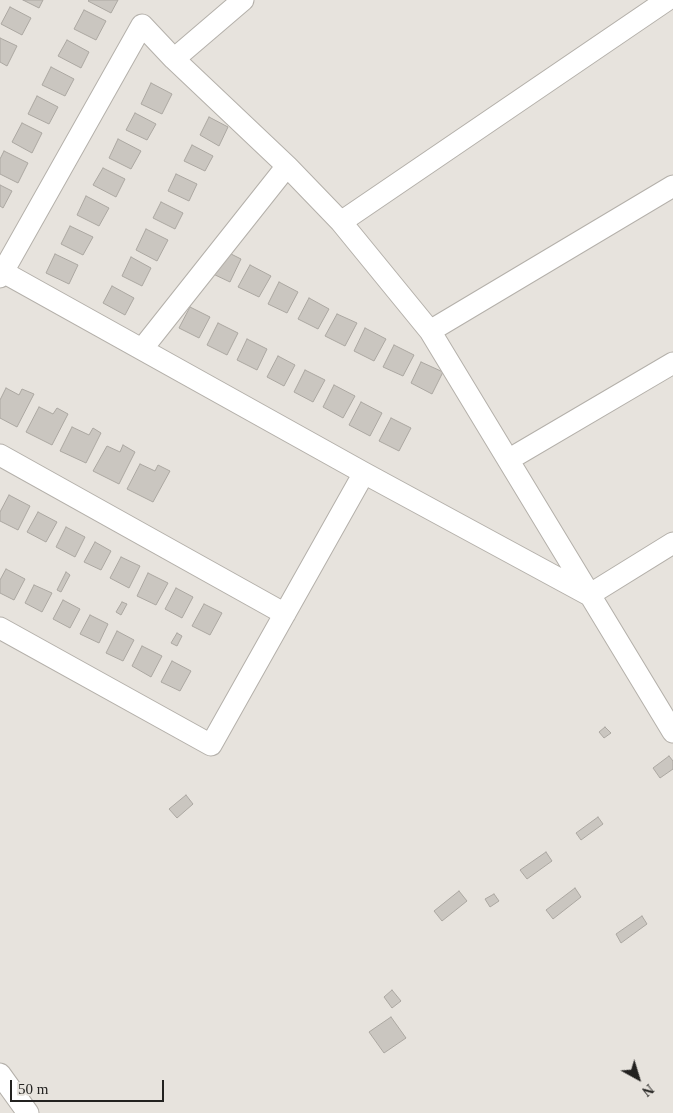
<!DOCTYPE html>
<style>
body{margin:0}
#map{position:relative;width:673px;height:1113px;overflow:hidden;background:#e7e3dd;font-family:Georgia,serif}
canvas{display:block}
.north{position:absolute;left:613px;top:1053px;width:50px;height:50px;-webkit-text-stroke:4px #e7e3dd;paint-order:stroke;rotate:141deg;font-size:14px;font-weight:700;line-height:20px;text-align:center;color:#232220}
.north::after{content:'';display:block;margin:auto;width:18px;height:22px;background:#232220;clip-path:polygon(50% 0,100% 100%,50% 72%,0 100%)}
.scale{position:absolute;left:10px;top:1080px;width:154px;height:22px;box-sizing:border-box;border:2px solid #232220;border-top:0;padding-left:6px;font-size:15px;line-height:18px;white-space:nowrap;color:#232220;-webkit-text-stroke:4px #e7e3dd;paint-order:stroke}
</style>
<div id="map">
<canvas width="673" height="1113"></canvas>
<div class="north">N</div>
<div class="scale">50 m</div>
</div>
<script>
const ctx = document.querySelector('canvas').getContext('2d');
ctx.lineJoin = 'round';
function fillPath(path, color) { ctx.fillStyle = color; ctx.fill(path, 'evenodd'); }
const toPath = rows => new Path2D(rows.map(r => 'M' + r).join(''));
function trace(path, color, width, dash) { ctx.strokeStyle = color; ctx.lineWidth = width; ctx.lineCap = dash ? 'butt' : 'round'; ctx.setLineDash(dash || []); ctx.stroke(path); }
const building = toPath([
 [23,0,43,0,39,8,23,0],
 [89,0,118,0,111,13,88,1,89,0],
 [10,7,31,18,22,35,1,24,10,7],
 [84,10,106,21,96,40,74,29,84,10],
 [0,38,17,46,7,66,0,62,0,38],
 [67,40,89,52,81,68,58,56,67,40],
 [51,67,74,79,65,96,42,85,51,67],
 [151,83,172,94,162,114,141,104,151,83],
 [37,96,58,107,49,124,28,114,37,96],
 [135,113,156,124,147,140,126,130,135,113],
 [209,117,228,127,219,146,200,135,209,117],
 [22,123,42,133,32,153,12,142,22,123],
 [118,139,141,151,131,169,109,158,118,139],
 [192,145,213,156,205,171,184,161,192,145],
 [4,151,28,163,18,183,0,174,0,159,4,151],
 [103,168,125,179,116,197,93,185,103,168],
 [176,174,197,184,189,201,168,191,176,174],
 [0,185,12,191,3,208,0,206,0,185],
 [86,196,109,208,99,226,77,215,86,196],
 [161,202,183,213,175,229,153,218,161,202],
 [70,226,93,237,83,255,61,244,70,226],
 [146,229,168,240,157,261,136,250,146,229],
 [223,250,241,259,230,282,211,273,223,250],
 [55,254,78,265,69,284,46,273,55,254],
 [131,257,151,268,142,286,122,276,131,257],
 [250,265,271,276,259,297,238,287,250,265],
 [279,282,298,292,287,313,268,304,279,282],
 [112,286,134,298,125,315,103,303,112,286],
 [309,298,329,309,318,329,298,319,309,298],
 [190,307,210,317,199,338,179,328,190,307],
 [337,314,357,323,345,346,325,336,337,314],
 [218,323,238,333,227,355,207,345,218,323],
 [365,328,386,339,374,361,354,351,365,328],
 [247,339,267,349,257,370,237,360,247,339],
 [394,345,414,355,403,376,383,367,394,345],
 [278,356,295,365,284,386,267,377,278,356],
 [421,362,443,372,432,394,411,383,421,362],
 [305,370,325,380,313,402,294,392,305,370],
 [334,385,355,396,343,418,323,407,334,385],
 [6,388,19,395,22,389,34,394,17,427,0,418,0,400,6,388],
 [361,402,382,413,370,436,349,425,361,402],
 [39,407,53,414,57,408,68,414,52,445,26,432,39,407],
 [391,418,411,428,399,451,379,441,391,418],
 [72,427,89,435,93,428,101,433,86,463,60,451,72,427],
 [123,445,135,452,119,484,93,471,107,446,120,452,123,445],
 [140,464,155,471,158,465,170,471,153,502,127,489,140,464],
 [9,495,30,506,18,530,0,521,0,512,9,495],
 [38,512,57,522,46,542,27,532,38,512],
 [66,527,85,537,75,557,56,547,66,527],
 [95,542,111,551,101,570,84,562,95,542],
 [121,557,140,566,129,588,110,578,121,557],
 [6,569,25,579,14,600,0,593,0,580,6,569],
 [66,572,70,575,61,592,57,590,66,572],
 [148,573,168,583,156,605,137,596,148,573],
 [34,585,52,593,42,612,25,603,34,585],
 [176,588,193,597,182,618,165,609,176,588],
 [63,600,80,609,70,628,53,619,63,600],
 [122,602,127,604,121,615,116,612,122,602],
 [204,604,222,613,210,635,192,626,204,604],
 [90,615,108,624,99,643,80,634,90,615],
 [117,631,134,640,123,661,106,653,117,631],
 [177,633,182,636,177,646,171,643,177,633],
 [142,646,162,656,151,677,132,666,142,646],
 [172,661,191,671,180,691,161,682,172,661],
 [605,727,611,733,604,738,599,732,605,727],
 [669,756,673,761,673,769,660,778,653,768,669,756],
 [186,795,193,804,177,818,169,809,186,795],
 [598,817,603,824,581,840,576,833,598,817],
 [546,852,552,861,527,879,520,870,546,852],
 [575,888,581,897,553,919,546,910,575,888],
 [459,891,467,901,442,921,434,911,459,891],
 [494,894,499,901,490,907,485,899,494,894],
 [642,916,647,924,621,943,616,934,642,916],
 [392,990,401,1001,392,1008,384,997,392,990],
 [391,1017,406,1038,384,1053,369,1032,391,1017]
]);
fillPath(building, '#cac6c0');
trace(building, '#aba7a1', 1);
const minor = toPath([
 [174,59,243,0],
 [341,222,667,0],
 [3,272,364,473,589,595,673,543],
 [0,277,142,25,174,59,287,166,341,222,430,331,673,732],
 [430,331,673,186],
 [142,349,287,166],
 [0,455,285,614],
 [508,460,673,363],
 [0,628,211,745,364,473],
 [0,1074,28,1113]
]);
trace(minor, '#b4b0aa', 23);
trace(minor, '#fff', 21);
</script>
